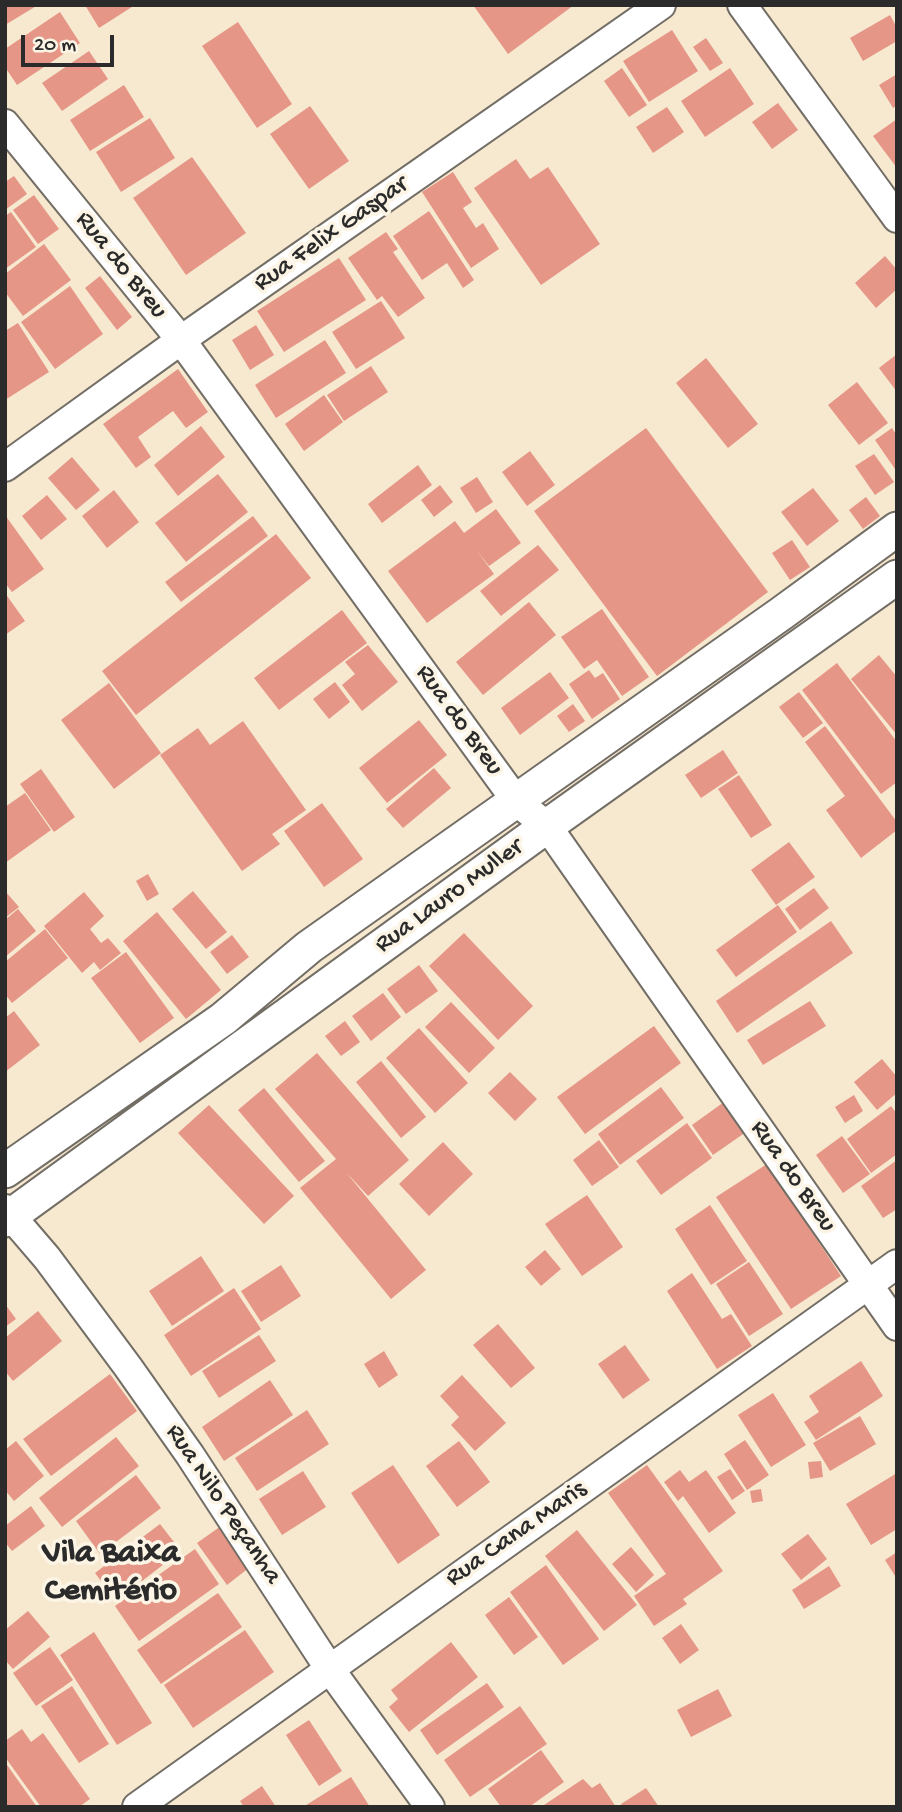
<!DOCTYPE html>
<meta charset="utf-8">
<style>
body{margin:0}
#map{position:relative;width:902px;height:1812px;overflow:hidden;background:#f7e8d0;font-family:"Gochi Hand",sans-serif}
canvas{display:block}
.frame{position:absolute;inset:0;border:7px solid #2b2b2b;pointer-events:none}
.scale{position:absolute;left:21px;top:35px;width:93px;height:32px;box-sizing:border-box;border:4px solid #2b2b2b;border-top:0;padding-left:9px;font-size:21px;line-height:24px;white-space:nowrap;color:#2b2b2b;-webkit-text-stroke:5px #fcf5e5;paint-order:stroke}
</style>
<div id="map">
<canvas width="902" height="1812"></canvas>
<div class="frame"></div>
<div class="scale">20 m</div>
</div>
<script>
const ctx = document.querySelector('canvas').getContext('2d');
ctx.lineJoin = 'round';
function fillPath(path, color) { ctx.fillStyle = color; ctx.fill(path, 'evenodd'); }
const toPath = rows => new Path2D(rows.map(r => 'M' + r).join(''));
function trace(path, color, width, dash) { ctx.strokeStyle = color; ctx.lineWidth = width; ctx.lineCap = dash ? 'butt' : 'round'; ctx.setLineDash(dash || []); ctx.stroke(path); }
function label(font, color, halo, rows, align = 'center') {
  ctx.font = font + ' "Gochi Hand",sans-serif'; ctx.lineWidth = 7; ctx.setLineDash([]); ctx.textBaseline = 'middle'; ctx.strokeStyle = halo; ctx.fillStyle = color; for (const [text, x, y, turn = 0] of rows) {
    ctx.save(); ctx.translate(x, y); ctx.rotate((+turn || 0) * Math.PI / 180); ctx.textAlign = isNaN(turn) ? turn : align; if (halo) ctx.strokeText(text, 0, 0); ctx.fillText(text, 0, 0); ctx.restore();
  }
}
fillPath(toPath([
 [5,5,38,5,5,25],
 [85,5,135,5,99,28],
 [473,5,574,5,508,54],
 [60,12,80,43,17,85,5,67,5,49],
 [890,15,897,28,897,41,863,61,850,38],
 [238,22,292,104,257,128,202,46],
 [672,30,698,71,649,102,623,61],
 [706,38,723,63,710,71,693,47],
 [89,51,108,79,62,111,42,83],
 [622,68,647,105,629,117,604,81],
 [730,68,754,104,705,137,681,101],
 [897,74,897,105,893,108,879,85],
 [124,85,144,117,90,151,70,120],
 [778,103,798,130,772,149,752,122],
 [310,106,349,161,309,189,270,134],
 [667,107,684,132,653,153,636,127],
 [150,118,175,158,121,192,96,152],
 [897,119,897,168,873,136],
 [192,157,246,233,186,275,133,198],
 [516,159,530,179,548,167,600,244,541,285,474,188],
 [453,172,472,202,463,208,476,228,483,223,499,249,471,268,422,192],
 [14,176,27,194,5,210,5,182],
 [34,195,59,229,38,244,13,210],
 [429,211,474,280,463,288,447,263,422,280,393,236],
 [11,212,36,247,5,269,5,216],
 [386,232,398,249,393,252,425,298,398,317,382,296,377,300,348,258],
 [44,244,71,280,23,316,5,292,5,274],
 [885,256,897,270,897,289,876,308,855,283],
 [339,258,366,300,284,352,257,311],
 [100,276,132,317,117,330,85,288],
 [70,286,103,334,55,369,21,322],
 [381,301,405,338,356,369,332,332],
 [18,323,49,372,5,400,5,331],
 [256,325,274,355,250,370,232,340],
 [325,340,346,373,276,418,255,385],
 [897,354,897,392,879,368],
 [706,358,758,424,728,448,676,383],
 [371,366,388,392,344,421,327,395],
 [178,369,208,412,186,428,173,411,138,437,151,457,136,468,103,424],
 [857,382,888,423,859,445,828,405],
 [324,395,343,422,304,451,285,424],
 [201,426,225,457,178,496,154,465],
 [646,428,768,592,657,676,534,511],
 [892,428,897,436,897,472,875,440],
 [530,451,555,485,527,506,502,472],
 [874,454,894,482,875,495,855,466],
 [72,457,100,490,76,510,48,478],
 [418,465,432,485,382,523,368,504],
 [218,474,248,512,186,562,155,523],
 [477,477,493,502,476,513,460,488],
 [440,485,453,502,434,517,421,500],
 [813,488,839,521,807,546,781,512],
 [114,490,139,522,107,548,82,516],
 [47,495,67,519,41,540,22,516],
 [866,497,880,516,863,529,849,510],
 [496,509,521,543,489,566,477,551,494,574,427,623,388,571,455,521,464,533],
 [5,515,44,569,12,592,5,583],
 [253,516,268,536,181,602,165,582],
 [276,534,311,578,136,715,102,671],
 [792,540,810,567,790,580,772,553],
 [538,545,559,570,501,616,480,591],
 [5,593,25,621,5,635],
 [529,602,556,635,483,695,456,662],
 [602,609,649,677,622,696,597,660,584,669,561,637],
 [342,610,367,643,279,710,254,678],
 [368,645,398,682,362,711,342,685,355,674,345,662],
 [879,655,897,677,897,735,851,679],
 [837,663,897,742,897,782,881,794,802,690],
 [589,670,595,678,603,673,620,699,592,719,569,684],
 [550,672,569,698,520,735,501,708],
 [335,682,350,702,329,719,313,699],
 [109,683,161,753,114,789,61,720],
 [799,692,823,723,803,738,779,707],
 [573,704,585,721,569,732,557,716],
 [419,720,447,755,387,803,359,768],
 [243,721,306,810,272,834,280,844,242,871,160,755,198,728,210,745],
 [825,726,897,822,897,830,861,858,826,810,845,796,805,742],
 [723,750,738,773,701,798,685,775],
 [434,768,451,788,403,828,386,809],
 [41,769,75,817,54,832,20,784],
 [739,775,772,825,751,838,718,789],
 [25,793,51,830,5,863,5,807],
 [322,803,363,859,324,887,284,831],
 [789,842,815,877,776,905,751,870],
 [148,874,159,894,147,901,136,881],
 [814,888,829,908,800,930,785,909],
 [5,891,19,907,5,918],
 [193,891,227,932,206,949,172,909],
 [84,892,104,916,90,929,101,943,108,938,121,953,100,970,94,962,82,973,44,926],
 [778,905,797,932,736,977,716,950],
 [18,909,36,931,5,957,5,920],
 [157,912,221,990,186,1019,123,941],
 [831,921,853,953,737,1033,716,1001],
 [45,929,68,958,12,1003,5,994,5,962],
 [464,933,533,1006,498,1040,429,966],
 [232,935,249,957,227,974,210,952],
 [126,952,174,1018,140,1043,91,978],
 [419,965,438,991,406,1014,387,989],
 [383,993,401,1017,371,1041,352,1016],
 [810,1001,826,1026,763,1065,747,1040],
 [451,1002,495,1048,469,1073,425,1027],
 [14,1011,40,1045,5,1072,5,1018],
 [345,1021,360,1042,341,1056,325,1036],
 [654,1026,681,1063,585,1134,557,1097],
 [419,1028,468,1083,435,1113,386,1058],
 [317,1053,409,1160,368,1196,346,1172,426,1270,391,1299,300,1188,336,1159,275,1089],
 [882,1059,897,1077,897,1093,877,1110,854,1082],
 [381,1061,426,1117,401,1138,356,1082],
 [510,1072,537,1099,515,1121,488,1093],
 [661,1087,684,1118,620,1165,598,1134],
 [264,1088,325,1161,299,1182,238,1110],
 [854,1095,863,1111,845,1123,835,1107],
 [724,1102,746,1132,713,1155,692,1125],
 [209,1105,294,1196,264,1224,178,1133],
 [891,1106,897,1114,897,1154,871,1173,847,1139],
 [687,1123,712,1158,661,1195,636,1161],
 [842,1136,870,1174,843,1193,816,1155],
 [599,1140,619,1167,592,1186,573,1160],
 [443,1142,473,1174,429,1216,399,1184],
 [897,1160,897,1209,883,1218,861,1186],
 [767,1164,841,1276,791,1309,716,1197],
 [587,1195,623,1247,582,1276,545,1224],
 [710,1205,747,1261,711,1285,675,1229],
 [545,1250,561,1269,541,1286,525,1267],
 [201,1256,224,1291,172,1326,149,1291],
 [749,1262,783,1314,749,1336,716,1284],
 [281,1265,301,1296,261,1322,241,1291],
 [692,1273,722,1319,731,1314,752,1346,717,1369,667,1291],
 [234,1288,261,1329,191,1376,164,1335],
 [5,1304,16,1319,5,1327],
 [38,1311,62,1341,13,1381,5,1371,5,1338],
 [498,1324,535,1368,511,1388,473,1345],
 [259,1335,276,1361,219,1398,202,1371],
 [625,1345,650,1380,623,1399,598,1364],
 [384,1351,398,1375,379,1388,364,1364],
 [861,1361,883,1396,816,1440,804,1422,819,1412,809,1396],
 [110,1374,137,1411,51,1476,23,1439],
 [462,1375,506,1423,475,1451,451,1425,459,1417,440,1396],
 [270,1380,293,1415,224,1461,202,1427],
 [773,1393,806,1445,771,1467,738,1415],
 [307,1410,329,1444,257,1491,235,1458],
 [860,1416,876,1444,830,1471,813,1443],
 [116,1437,139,1466,62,1527,39,1498],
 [745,1440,769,1475,747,1490,724,1454],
 [16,1441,44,1476,14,1501,5,1490,5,1450],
 [459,1441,490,1482,457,1507,426,1466],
 [821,1461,823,1477,810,1479,808,1462],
 [393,1465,440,1535,398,1564,351,1493],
 [647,1465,723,1571,683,1599,687,1604,654,1626,634,1596,666,1574,608,1493],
 [730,1469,745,1491,732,1500,717,1477],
 [680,1470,689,1482,706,1470,736,1513,709,1533,683,1496,678,1501,664,1482],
 [303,1471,326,1507,282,1535,259,1499],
 [897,1473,897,1529,871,1545,846,1504],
 [136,1475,161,1508,100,1554,76,1521],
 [761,1489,763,1501,752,1503,750,1491],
 [31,1506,45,1526,12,1551,5,1542,5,1526],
 [160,1524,181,1551,116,1601,95,1573],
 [221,1526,250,1567,227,1585,197,1543],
 [577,1530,637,1605,604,1631,545,1556],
 [808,1534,827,1559,801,1580,781,1554],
 [631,1547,654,1575,636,1592,612,1564],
 [195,1549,219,1584,139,1641,115,1606],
 [897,1552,897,1579,885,1560],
 [546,1565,599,1639,563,1665,510,1592],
 [829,1566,841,1586,804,1609,792,1590],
 [218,1593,242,1627,161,1684,137,1650],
 [509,1597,538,1637,514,1655,485,1615],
 [28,1611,50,1637,13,1669,5,1660,5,1630],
 [681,1624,699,1650,680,1664,662,1638],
 [245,1630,274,1672,193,1728,164,1685],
 [94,1632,152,1723,117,1745,60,1655],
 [451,1642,478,1677,409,1732,389,1707,398,1699,391,1690],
 [50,1647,73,1680,36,1706,13,1673],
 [487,1683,504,1707,437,1755,420,1730],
 [72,1686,109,1744,79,1763,41,1706],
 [718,1689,732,1716,691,1737,677,1710],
 [520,1706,547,1744,470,1797,444,1760],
 [309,1720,342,1771,319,1786,286,1735],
 [22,1729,31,1742,43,1733,90,1799,79,1807,41,1807,5,1757,5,1741],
 [541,1750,564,1782,529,1807,501,1807,488,1789],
 [5,1762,37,1807,5,1807],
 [351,1777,370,1807,303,1807],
 [583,1779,592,1788,600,1783,616,1807,541,1807],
 [262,1786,276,1807,244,1807,240,1801],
 [646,1788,659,1807,622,1807,621,1804]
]), '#e59686');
const minor = toPath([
 [742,5,897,218],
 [5,124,181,340,517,802,547,826,897,1326],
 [5,467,181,340,661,5],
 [5,1209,47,1258,128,1367,190,1455,329,1668,430,1807],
 [137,1807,897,1264]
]);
const tertiary = toPath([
 [5,1171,223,1019,309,947,782,613,897,529],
 [5,1220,547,826,897,577]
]);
trace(minor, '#726d65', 32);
trace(tertiary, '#726d65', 37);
trace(minor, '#fff', 28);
trace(tertiary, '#fff', 33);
label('26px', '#2b2b2b', '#fcf5e5', [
 ["Rua Felix Gaspar",332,235,-35],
 ["Rua do Breu",120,266,51],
 ["Rua do Breu",458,721,54],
 ["Rua Lauro Muller",450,897,-36],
 ["Rua do Breu",792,1177,55],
 ["Rua Nilo Peçanha",222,1505,56],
 ["Rua Cana Maris",517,1535,-35]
]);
label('bold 33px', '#2b2b2b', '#fcf5e5', [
 ["Vila Baixa",111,1555],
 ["Cemitério",111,1593]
]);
</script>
